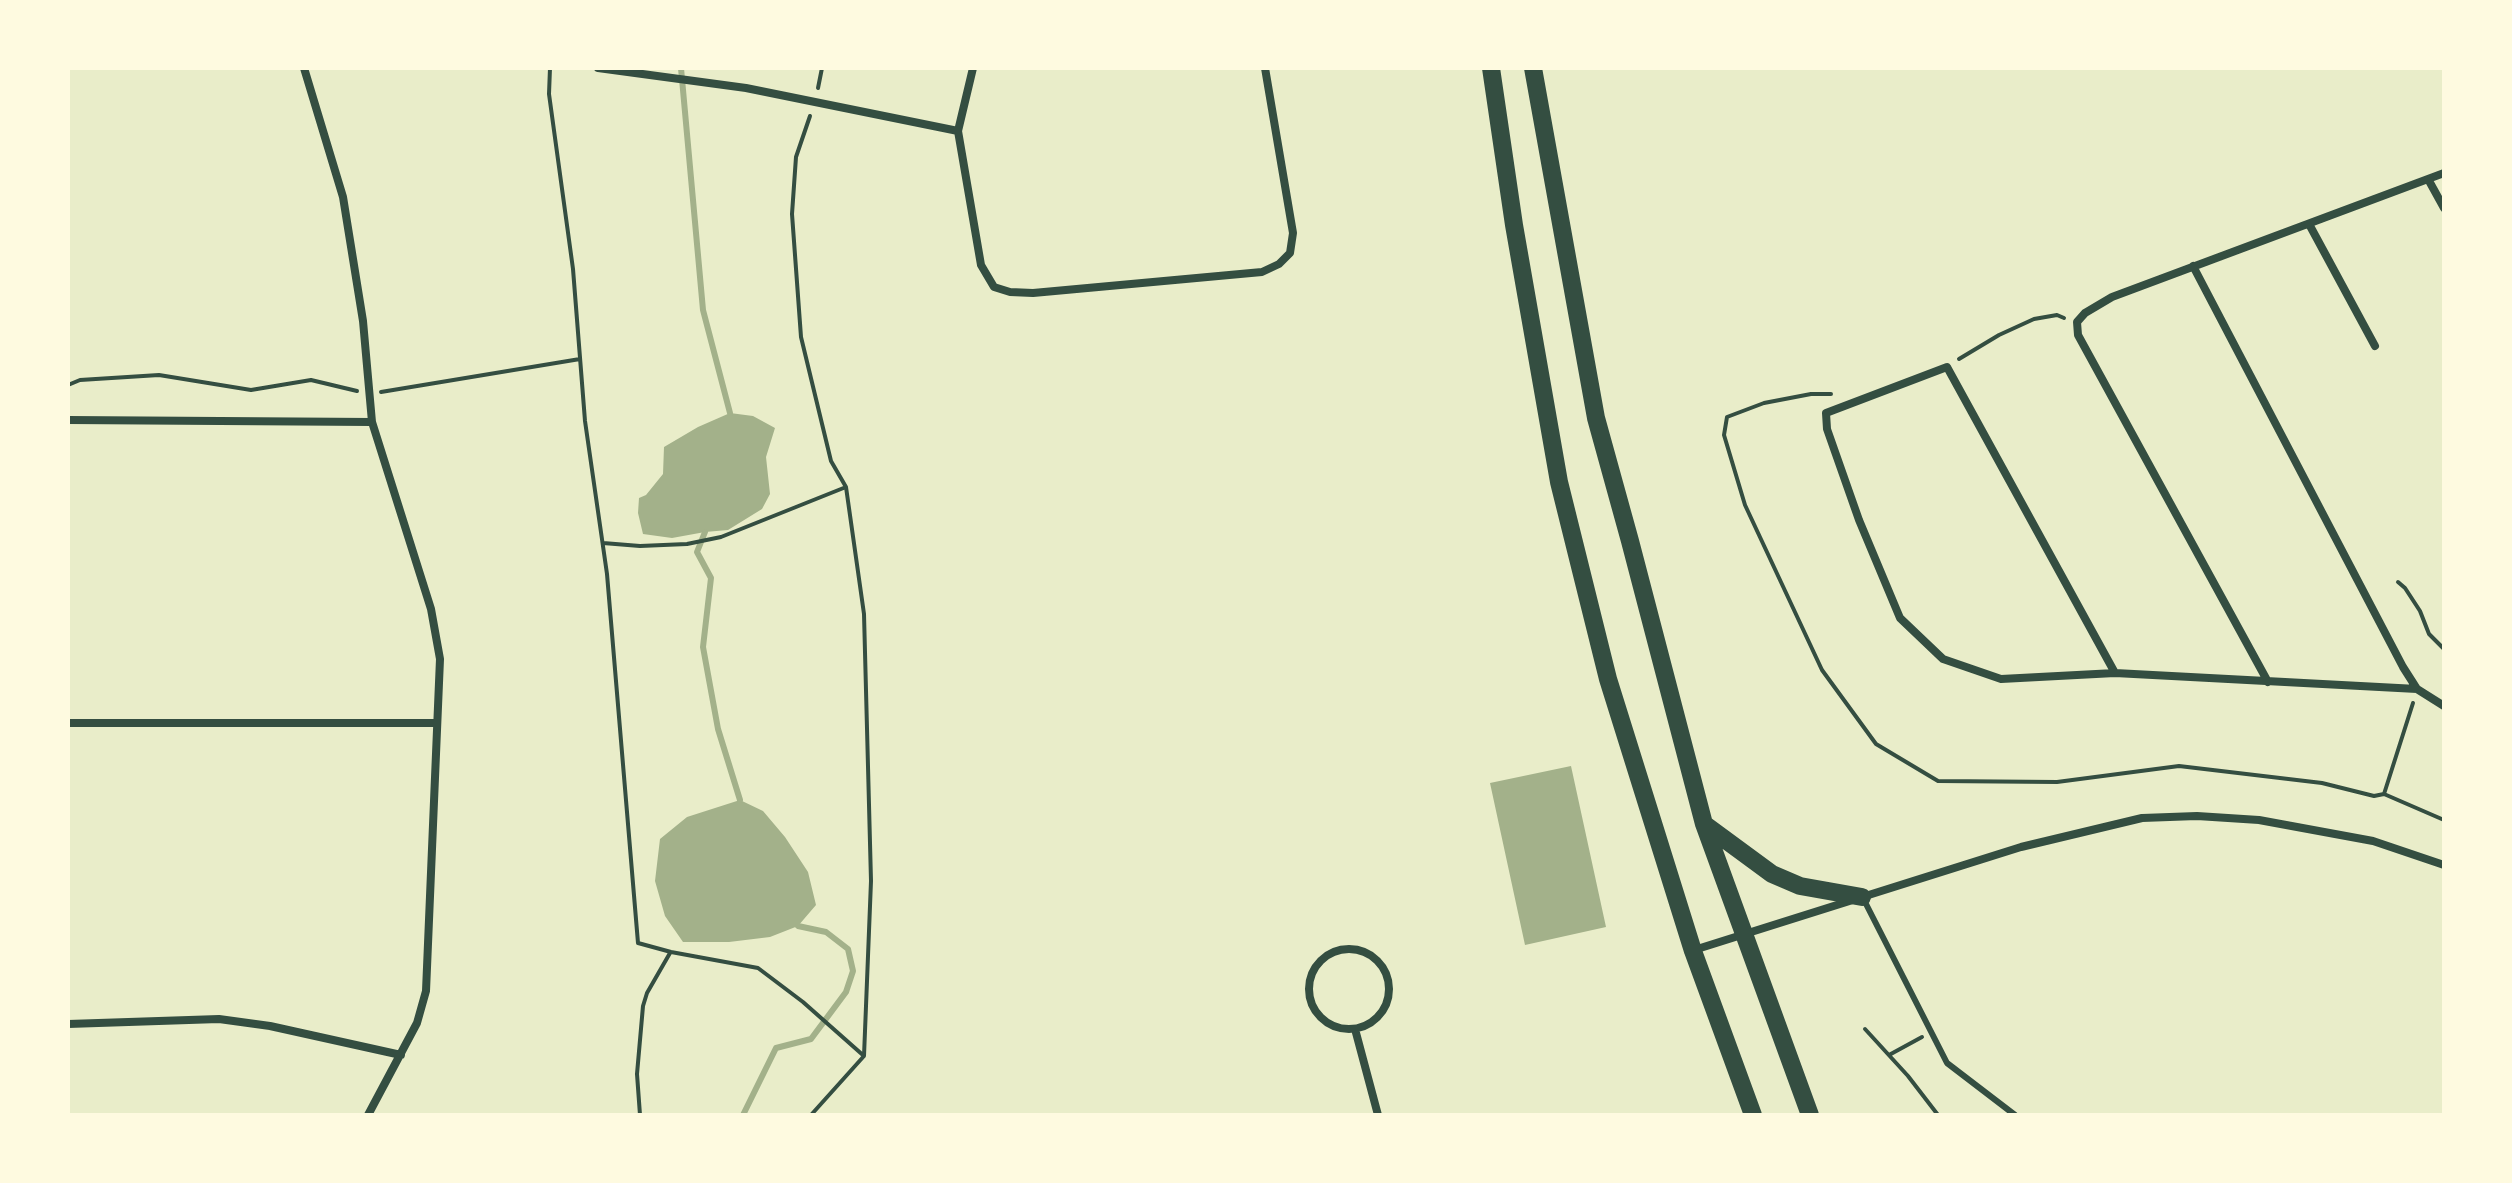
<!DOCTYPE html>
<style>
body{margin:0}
#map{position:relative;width:2512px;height:1183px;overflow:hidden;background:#e9edc9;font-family:Inter,sans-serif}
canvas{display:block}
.frame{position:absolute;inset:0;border:70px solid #fefae0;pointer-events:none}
</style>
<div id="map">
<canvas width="2512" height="1183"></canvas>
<div class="frame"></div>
</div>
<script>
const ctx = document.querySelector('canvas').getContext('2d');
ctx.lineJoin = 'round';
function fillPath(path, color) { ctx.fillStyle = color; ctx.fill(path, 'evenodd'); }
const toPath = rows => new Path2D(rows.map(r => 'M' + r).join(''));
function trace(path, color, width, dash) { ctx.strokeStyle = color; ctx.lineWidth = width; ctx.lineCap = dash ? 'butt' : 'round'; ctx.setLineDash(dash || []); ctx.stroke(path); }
fillPath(toPath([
 [730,413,753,416,775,428,766,457,770,494,762,509,728,530,705,532,672,538,643,534,638,513,639,498,646,495,663,474,664,447,698,427],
 [1571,766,1606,927,1525,945,1490,783],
 [740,800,763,811,785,837,808,872,816,905,798,926,770,937,729,942,683,942,665,916,655,881,660,839,687,817]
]), '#a3b18a');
trace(toPath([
 [681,68,703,310,730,413],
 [705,532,697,552,711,578,703,647,718,729,740,800],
 [743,1115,776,1048,811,1039,846,992,853,971,848,949,826,932,798,926]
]), '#a3b18a', 6);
trace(toPath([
 [550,68,549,94,573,269,585,421,607,574,638,943,671,952,758,968,803,1002,864,1056,811,1115],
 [818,88,822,68],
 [810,116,796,157,792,214,801,337,831,461,846,487],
 [1959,359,1999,335,2034,319,2057,315,2064,318],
 [68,385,80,380,159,375,251,390,311,380,357,391],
 [381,392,580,359],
 [1831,394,1811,394,1764,403,1727,417,1724,435,1745,505,1822,670,1876,744,1938,781,2057,782,2179,766,2322,783,2374,796,2384,794],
 [603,543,640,546,687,544,721,537,846,487,864,614,871,881,864,1056],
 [2398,582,2405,588,2420,611,2429,634,2444,649],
 [2413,703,2384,794,2444,820],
 [1865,1029,1908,1076,1938,1115],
 [1889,1055,1922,1037],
 [640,1115,637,1074,643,1006,647,993,670,953]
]), '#344e41', 4);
trace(toPath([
 [1864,900,1947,1063,2015,1115]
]), '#344e41', 6);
trace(toPath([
 [304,68,343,197,363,321,372,422,431,609,440,659,426,991,417,1023,368,1115],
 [598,68,746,88,958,131],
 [973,68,958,131,981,265,994,287,1010,292,1033,293,1262,272,1279,264,1290,253,1293,233,1265,68],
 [2428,179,2444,208],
 [2309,224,2375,346],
 [2193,266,2403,667,2417,689,2444,706],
 [68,420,372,422],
 [2115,673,1947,367,1826,413,1827,429,1859,520,1900,618,1943,659,2001,679,2115,673,2417,689],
 [2268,682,2078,335,2077,322,2085,313,2112,297,2444,173],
 [68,723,437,723],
 '1309 989a40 40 0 1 1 80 0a40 40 0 1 1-80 0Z',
 [1694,950,2021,847,2142,818,2197,816,2259,820,2373,841,2444,865],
 [68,1024,219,1019,270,1026,401,1055],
 [1355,1029,1378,1115]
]), '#344e41', 8);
trace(toPath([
 [1491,68,1514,225,1559,482,1608,679,1693,951,1753,1115],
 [1533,68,1596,418,1630,541,1704,824,1810,1115],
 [1704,824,1772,874,1800,886,1862,897]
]), '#344e41', 18);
</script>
